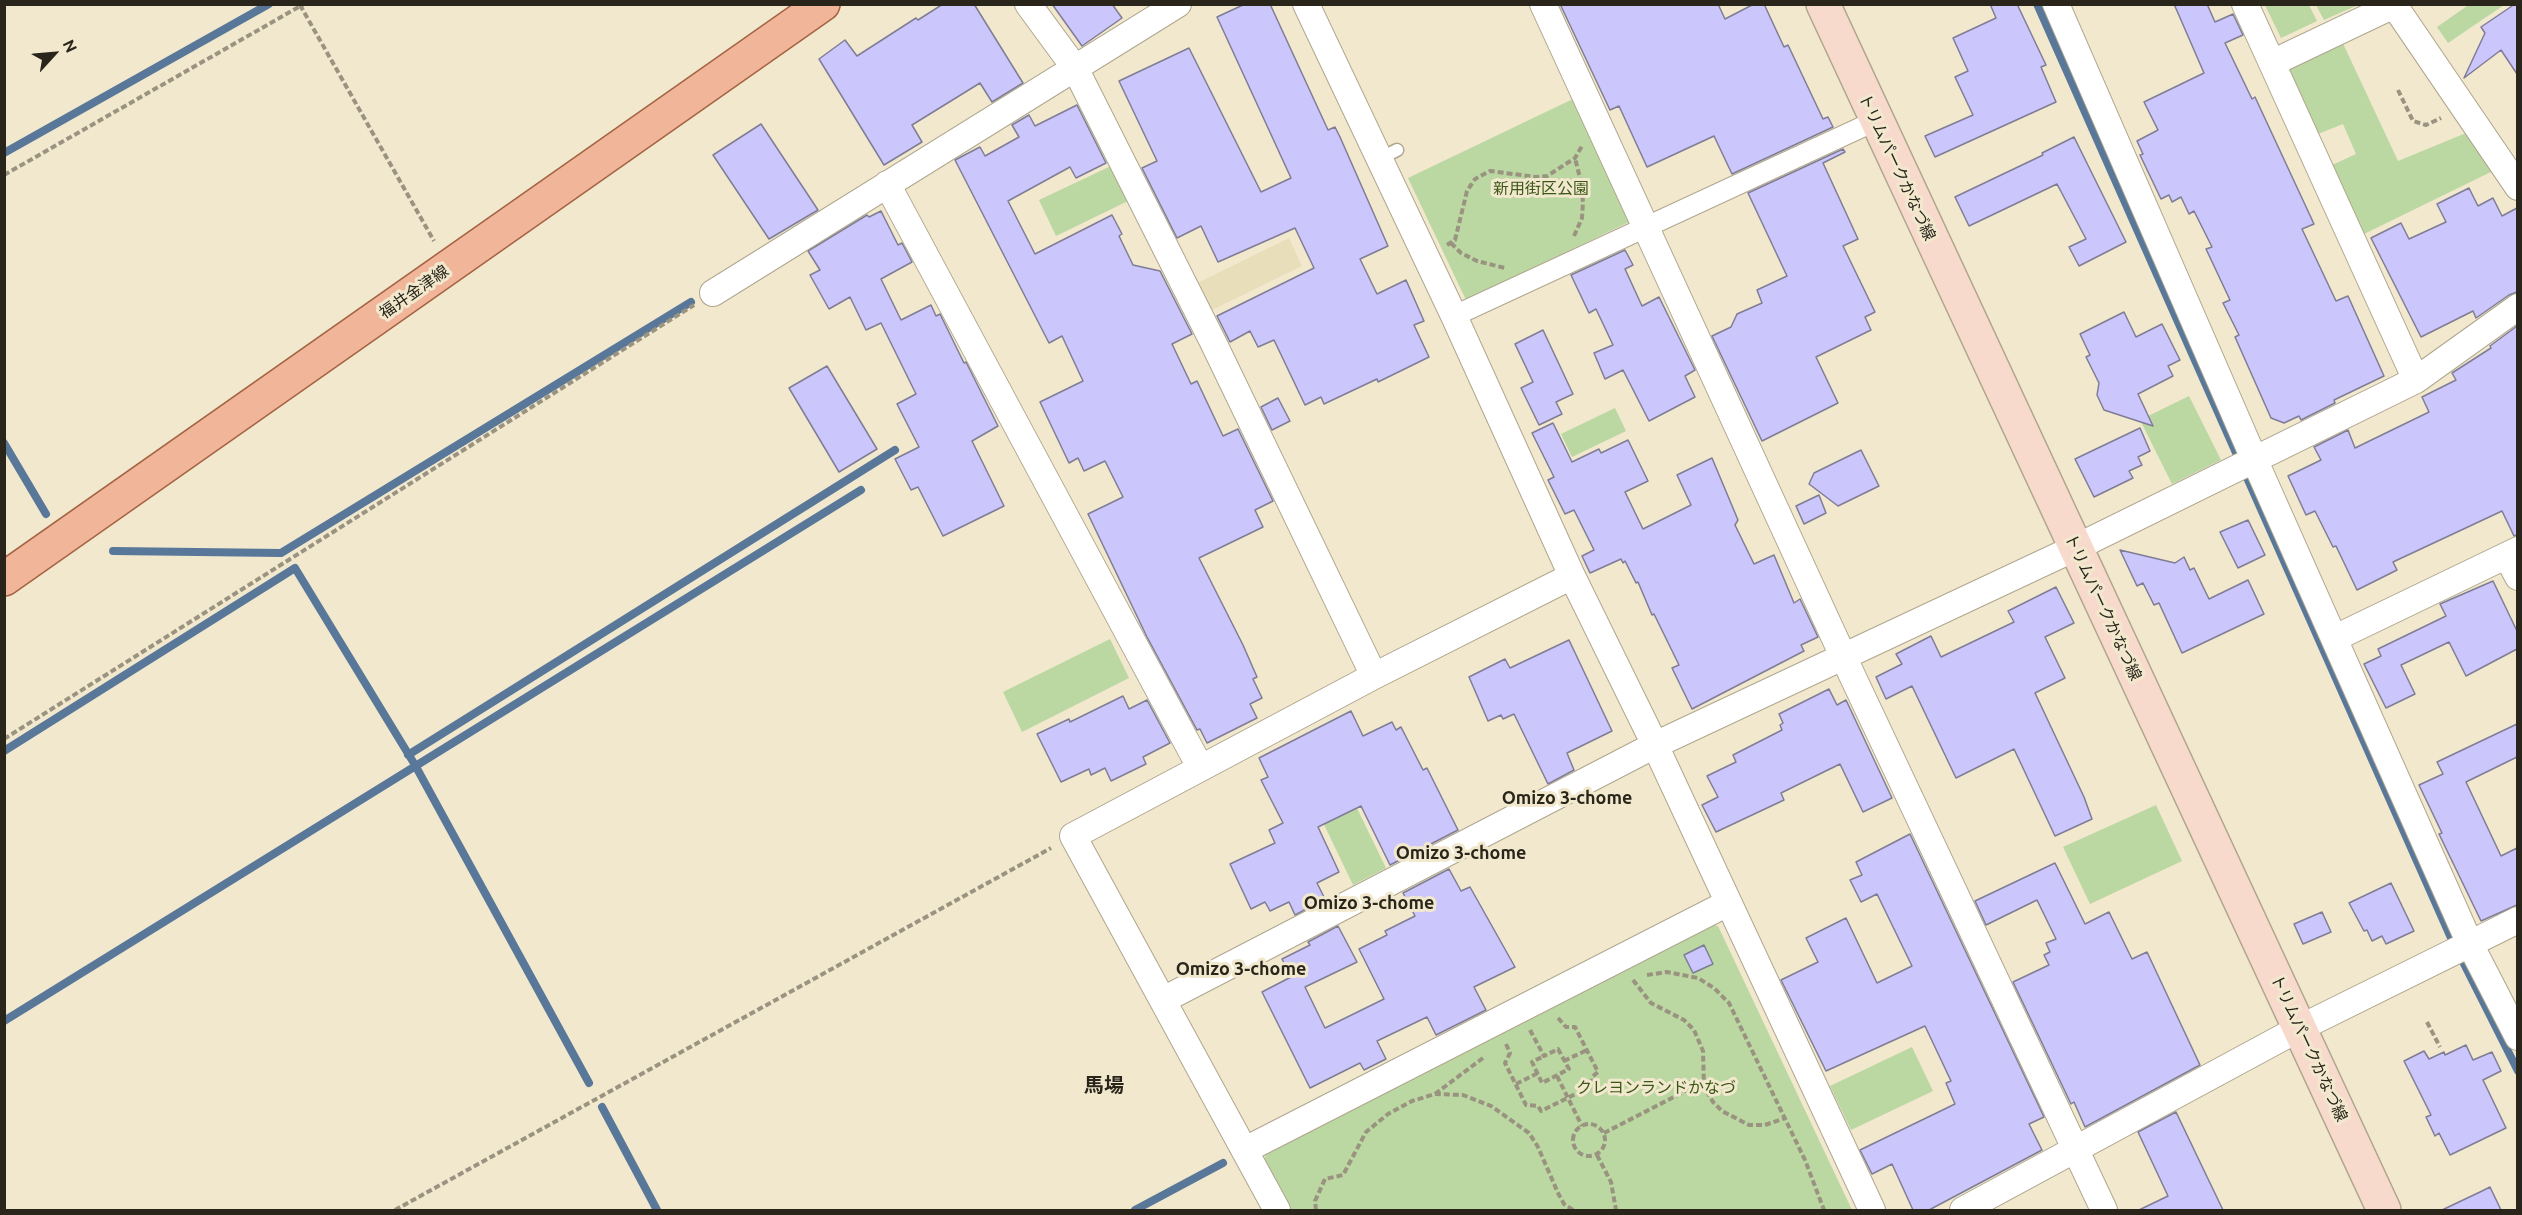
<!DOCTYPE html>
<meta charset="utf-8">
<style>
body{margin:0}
#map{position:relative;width:2522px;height:1215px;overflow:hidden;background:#f1e8ce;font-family:Ubuntu,sans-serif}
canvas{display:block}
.frame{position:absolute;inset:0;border:6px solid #29251b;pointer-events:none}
.north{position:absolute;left:24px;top:24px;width:60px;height:60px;-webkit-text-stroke:4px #f1e8ce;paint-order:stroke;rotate:64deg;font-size:16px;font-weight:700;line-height:24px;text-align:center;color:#29251b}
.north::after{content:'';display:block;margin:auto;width:21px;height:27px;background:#29251b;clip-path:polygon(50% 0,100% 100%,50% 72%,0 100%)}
</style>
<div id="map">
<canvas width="2522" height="1215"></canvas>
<div class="frame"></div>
<div class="north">N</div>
</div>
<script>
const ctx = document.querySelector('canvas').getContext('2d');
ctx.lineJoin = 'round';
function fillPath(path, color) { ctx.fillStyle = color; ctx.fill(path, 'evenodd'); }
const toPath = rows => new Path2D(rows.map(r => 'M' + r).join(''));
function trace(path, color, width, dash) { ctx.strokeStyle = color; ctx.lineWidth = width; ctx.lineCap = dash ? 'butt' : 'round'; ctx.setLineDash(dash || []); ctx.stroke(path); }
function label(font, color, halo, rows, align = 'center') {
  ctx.font = font + ' Ubuntu,"Noto Sans JP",sans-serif'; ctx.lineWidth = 6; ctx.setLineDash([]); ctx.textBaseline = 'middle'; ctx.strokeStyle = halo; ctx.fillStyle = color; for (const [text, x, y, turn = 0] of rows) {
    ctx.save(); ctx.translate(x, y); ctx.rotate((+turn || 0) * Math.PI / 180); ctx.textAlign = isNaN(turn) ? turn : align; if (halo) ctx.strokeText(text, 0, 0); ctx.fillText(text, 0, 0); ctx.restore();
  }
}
fillPath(toPath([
 [2470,4,2504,5,2448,43,2437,27],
 [2265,5,2309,5,2317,21,2281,38],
 [2316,5,2358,5,2324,20],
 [2339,35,2398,161,2471,131,2497,169,2364,234,2330,166,2356,154,2343,124,2318,134,2288,68],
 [1575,98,1633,220,1466,300,1408,178],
 [1111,166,1128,201,1056,236,1039,200],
 [2189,396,2221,460,2172,484,2140,420],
 [1615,408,1626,431,1572,457,1561,434],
 [1110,639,1129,678,1022,732,1003,692],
 [1353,800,1386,868,1353,885,1320,816],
 [2156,805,2182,861,2090,904,2063,847],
 [1705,923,1718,926,1852,1210,1287,1210,1263,1164,1266,1153],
 [1912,1047,1933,1091,1851,1130,1830,1086]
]), '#bbd7a2');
fillPath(toPath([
 [1289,238,1302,266,1208,312,1195,284]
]), '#e8dfba');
trace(toPath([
 [2037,4,2451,938,2518,1071],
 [4,153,269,4],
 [4,443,46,514],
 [113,551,281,553,691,302],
 [4,751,295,568,415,765,589,1083],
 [408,755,895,450],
 [4,1021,861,490],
 [602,1107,657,1210],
 [1135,1210,1223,1163]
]), '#597899', 8);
const building = toPath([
 [943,4,974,4,1023,83,992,102,980,83,912,125,922,142,884,165,819,59,845,40,857,56,916,18,918,20,943,4],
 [1052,4,1112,4,1122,18,1082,46,1052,4],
 [1245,4,1270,4,1328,130,1335,127,1340,137,1388,246,1360,259,1377,294,1406,280,1424,321,1414,325,1429,357,1378,382,1377,379,1324,404,1321,397,1305,405,1274,340,1258,347,1250,331,1230,342,1217,316,1314,268,1295,228,1218,262,1201,226,1177,238,1142,168,1157,161,1119,81,1189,48,1261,192,1291,178,1217,17,1245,4],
 [1560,4,1718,4,1725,19,1754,4,1764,4,1784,47,1788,45,1823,119,1828,117,1833,127,1732,174,1714,136,1647,167,1619,106,1610,110,1560,4],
 [1990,4,2017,4,2046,65,2041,67,2056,102,1935,157,1925,136,1973,115,1955,77,1968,71,1953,38,1996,18,1990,4],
 [2174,4,2207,4,2215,22,2233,14,2243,35,2225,43,2252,99,2255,97,2314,224,2302,229,2336,301,2348,296,2384,376,2334,400,2335,403,2301,420,2299,416,2284,423,2271,418,2235,337,2239,335,2223,303,2230,300,2206,249,2212,247,2194,211,2189,214,2181,197,2172,202,2169,195,2161,199,2140,155,2143,154,2137,141,2158,130,2144,102,2204,73,2174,4],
 [2515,4,2517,4,2517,74,2501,50,2464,78,2485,33,2481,27,2515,4],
 [1077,105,1106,163,1076,178,1070,167,1008,201,1035,254,1112,215,1122,234,1119,236,1133,265,1160,271,1192,334,1172,344,1191,384,1197,381,1223,436,1238,429,1273,501,1255,510,1263,527,1199,558,1243,645,1257,677,1253,679,1262,698,1250,704,1257,718,1207,743,1200,729,1197,730,1147,637,1088,514,1123,497,1105,461,1084,471,1078,458,1069,463,1040,402,1083,381,1062,336,1049,343,955,160,980,147,985,156,1019,137,1012,125,1029,115,1035,126,1077,105],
 [761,124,818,210,769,239,713,155,761,124],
 [2074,137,2126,242,2079,266,2069,247,2086,239,2057,184,1969,226,1955,197,2043,155,2042,153,2074,137],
 [1843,149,1845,152,1823,163,1858,239,1843,246,1875,312,1865,317,1871,330,1816,357,1838,403,1762,441,1712,336,1731,327,1737,314,1762,303,1757,290,1787,276,1748,193,1843,149],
 [2469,188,2478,206,2493,198,2502,216,2517,208,2517,292,2509,295,2476,318,2473,311,2421,337,2371,238,2401,223,2409,239,2446,222,2437,204,2469,188],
 [881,211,898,245,902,243,912,262,881,279,901,320,931,305,936,316,940,314,964,363,966,362,998,426,972,441,1004,506,943,536,918,487,911,490,895,459,919,447,897,404,916,394,881,323,866,330,850,297,829,309,810,275,820,270,808,251,867,215,869,217,881,211],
 [1625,250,1633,265,1625,269,1642,306,1659,297,1695,370,1685,376,1695,397,1649,421,1623,370,1605,379,1594,353,1613,345,1596,309,1589,313,1571,275,1625,250],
 [2124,312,2136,337,2162,324,2180,360,2168,366,2173,376,2138,394,2153,426,2104,410,2097,395,2099,383,2086,357,2090,355,2080,334,2124,312],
 [2517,326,2517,535,2514,536,2502,511,2393,562,2397,570,2357,590,2336,546,2333,547,2315,511,2306,515,2288,476,2321,460,2314,447,2348,430,2355,448,2429,412,2422,397,2456,380,2452,373,2491,348,2490,346,2517,326],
 [1543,330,1573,394,1556,402,1562,414,1539,425,1521,388,1533,382,1515,344,1543,330],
 [827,366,877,449,839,472,789,388,827,366],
 [1278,398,1290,421,1272,430,1261,407,1278,398],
 [1553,423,1572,462,1599,449,1601,453,1628,440,1648,481,1625,492,1643,529,1691,505,1677,475,1712,458,1738,520,1735,525,1754,564,1774,555,1794,603,1800,599,1818,637,1801,645,1804,651,1692,709,1672,668,1679,665,1654,614,1652,615,1638,582,1636,583,1625,561,1623,563,1621,559,1590,573,1582,556,1594,550,1574,510,1565,514,1548,480,1554,477,1532,433,1553,423],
 [2140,428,2150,451,2138,457,2142,465,2129,471,2133,478,2094,497,2075,459,2140,428],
 [1861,450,1879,486,1838,506,1809,484,1814,473,1861,450],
 [1819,495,1826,513,1804,524,1796,506,1819,495],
 [2248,520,2265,555,2238,568,2220,532,2248,520],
 [2120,550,2175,563,2184,557,2190,570,2194,568,2209,599,2248,580,2264,614,2182,653,2159,603,2154,605,2143,583,2137,586,2120,550],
 [2493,581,2517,631,2517,649,2466,676,2449,642,2401,665,2415,694,2386,708,2364,664,2381,656,2378,649,2446,616,2440,604,2493,581],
 [2056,587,2074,623,2045,637,2065,678,2035,693,2084,797,2092,819,2055,836,2014,749,1956,778,1912,686,1886,699,1876,677,1902,664,1896,654,1931,636,1941,657,2014,622,2008,611,2056,587],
 [1569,640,1612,731,1567,753,1574,770,1548,784,1514,714,1503,719,1501,715,1488,721,1469,677,1505,659,1510,668,1569,640],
 [1829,689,1837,705,1846,700,1892,798,1863,812,1840,764,1781,793,1784,800,1716,832,1702,805,1718,797,1707,776,1736,762,1733,755,1782,730,1780,725,1783,723,1779,714,1829,689],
 [1123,696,1129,709,1147,700,1170,743,1143,757,1146,764,1111,781,1105,768,1091,775,1089,769,1061,782,1037,734,1069,719,1070,722,1123,696],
 [1351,711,1363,736,1392,722,1396,730,1401,727,1423,770,1427,768,1458,830,1390,865,1361,806,1318,827,1339,872,1317,883,1325,899,1295,915,1289,902,1270,911,1265,902,1251,909,1230,864,1275,843,1269,830,1283,823,1261,780,1268,777,1259,758,1351,711],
 [2517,724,2517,757,2466,782,2501,856,2517,848,2517,905,2481,921,2439,834,2442,833,2419,785,2443,774,2437,762,2517,724],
 [1910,834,2044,1117,2029,1124,2042,1150,1929,1210,1913,1210,1892,1164,1872,1174,1860,1150,1955,1104,1946,1083,1951,1081,1925,1026,1826,1071,1781,980,1818,962,1806,938,1846,918,1877,983,1912,966,1877,894,1861,902,1850,880,1862,875,1856,862,1910,834],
 [2055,863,2085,924,2109,912,2132,959,2147,952,2200,1065,2085,1127,2074,1102,2071,1104,2013,982,2049,965,2044,955,2050,952,2046,943,2056,939,2037,900,1986,925,1975,901,2055,863],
 [1449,869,1461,891,1470,887,1515,967,1474,987,1486,1010,1436,1035,1427,1017,1377,1041,1386,1059,1364,1070,1360,1063,1310,1088,1262,992,1291,977,1282,959,1310,945,1308,942,1338,926,1357,962,1305,987,1325,1028,1384,999,1359,949,1387,935,1385,931,1415,916,1403,893,1449,869],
 [2391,883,2414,931,2386,944,2382,936,2372,941,2367,930,2364,931,2349,903,2391,883],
 [2322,912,2331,932,2303,944,2294,924,2322,912],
 [1704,945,1713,964,1693,973,1684,955,1704,945],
 [2466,1045,2473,1060,2492,1052,2501,1071,2483,1080,2506,1128,2450,1155,2439,1133,2435,1136,2426,1117,2431,1115,2404,1061,2424,1051,2429,1059,2444,1052,2445,1055,2466,1045],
 [2176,1112,2210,1183,2223,1210,2139,1210,2168,1196,2138,1132,2176,1112],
 [2490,1187,2501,1210,2442,1210,2480,1192,2490,1187]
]);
fillPath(building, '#cbc6fb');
trace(building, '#7f7d95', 1.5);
const service = toPath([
 [1379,159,1397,150]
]);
const pedestrian = toPath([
 [1454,316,1875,121]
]);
const minor = toPath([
 [1028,4,1075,68,1213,342,1374,676],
 [1306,4,1454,316,1572,576,1655,745,1872,1210],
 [1543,4,1843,656,2104,1210],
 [2056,4,2255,461,2470,944,2518,1037],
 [2245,4,2416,380],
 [2272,63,2394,5,2518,187],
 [887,184,1200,767],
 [713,293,1178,4],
 [2507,556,2518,577],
 [2335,638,2518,550],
 [1163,1000,1655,745,2075,548,2416,380,2518,307],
 [1245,1150,1728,903],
 [1277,1210,1073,836,1374,676,1572,576],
 [1963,1210,2300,1028,2518,920]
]);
const secondary = toPath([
 [1823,4,2384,1210]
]);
const primary = toPath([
 [4,579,823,4]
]);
trace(service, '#afa68e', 15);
trace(pedestrian, '#afa68e', 22);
trace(minor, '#afa68e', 28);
trace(secondary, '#afa68e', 36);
trace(primary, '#a46342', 36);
trace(toPath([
 [300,5,434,241],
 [2398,90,2413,121,2426,125,2441,118],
 [4,175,304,4],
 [1574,236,1582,218,1583,202,1581,182,1575,158],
 [1451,243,1461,253,1477,261,1505,268],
 [1447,245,1455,240,1467,191,1475,179,1490,171,1536,177,1547,176,1575,158,1582,146],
 [4,739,694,305],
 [1647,975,1667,972,1698,978,1714,988,1729,1003,1805,1160,1824,1210],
 [1633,980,1651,1003,1684,1020,1694,1030,1703,1051,1704,1087,1713,1102,1722,1111,1749,1125,1765,1125,1785,1118],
 [2427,1022,2440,1047],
 [1530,1030,1544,1056,1558,1049,1569,1069,1542,1083,1532,1062,1544,1056],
 [1506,1044,1510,1053,1505,1063,1526,1105,1538,1106,1541,1111,1592,1086,1592,1077,1598,1072,1575,1027,1566,1027,1558,1018],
 [1564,1061,1587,1050],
 [1557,1076,1582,1126],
 [1516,1084,1538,1073],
 [1435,1094,1483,1058],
 '1573 1140a16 16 0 1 1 32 0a16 16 0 1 1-32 0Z',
 [1604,1133,1703,1082],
 [1597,1155,1611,1182,1616,1210],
 [395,1210,1051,848],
 [1316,1210,1315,1201,1325,1179,1343,1175,1366,1132,1388,1114,1412,1101,1435,1094,1463,1095,1491,1106,1529,1133,1538,1147,1558,1193,1564,1204,1573,1210]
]), '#9a9380', 4, [6, 3]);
trace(service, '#fff', 12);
trace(pedestrian, '#fff', 20);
trace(minor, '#fff', 26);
trace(secondary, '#f8dacd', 33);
trace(primary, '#f1b59a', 33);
label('16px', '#29251b', '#f1e8ce', [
 ["トリムパークかなづ線",1897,167,65],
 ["福井金津線",414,292,-35],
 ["トリムパークかなづ線",2103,607,65],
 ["トリムパークかなづ線",2309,1048,65]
]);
label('16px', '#3b5817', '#f1e8ce', [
 ["新用街区公園",1541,189],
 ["クレヨンランドかなづ",1656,1088]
]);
label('bold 18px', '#29251b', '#f1e8ce', [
 ["Omizo 3-chome",1567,798],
 ["Omizo 3-chome",1461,853],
 ["Omizo 3-chome",1369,903],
 ["Omizo 3-chome",1241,969]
]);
label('bold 20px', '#29251b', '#f1e8ce', [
 ["馬場",1104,1085]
]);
</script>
